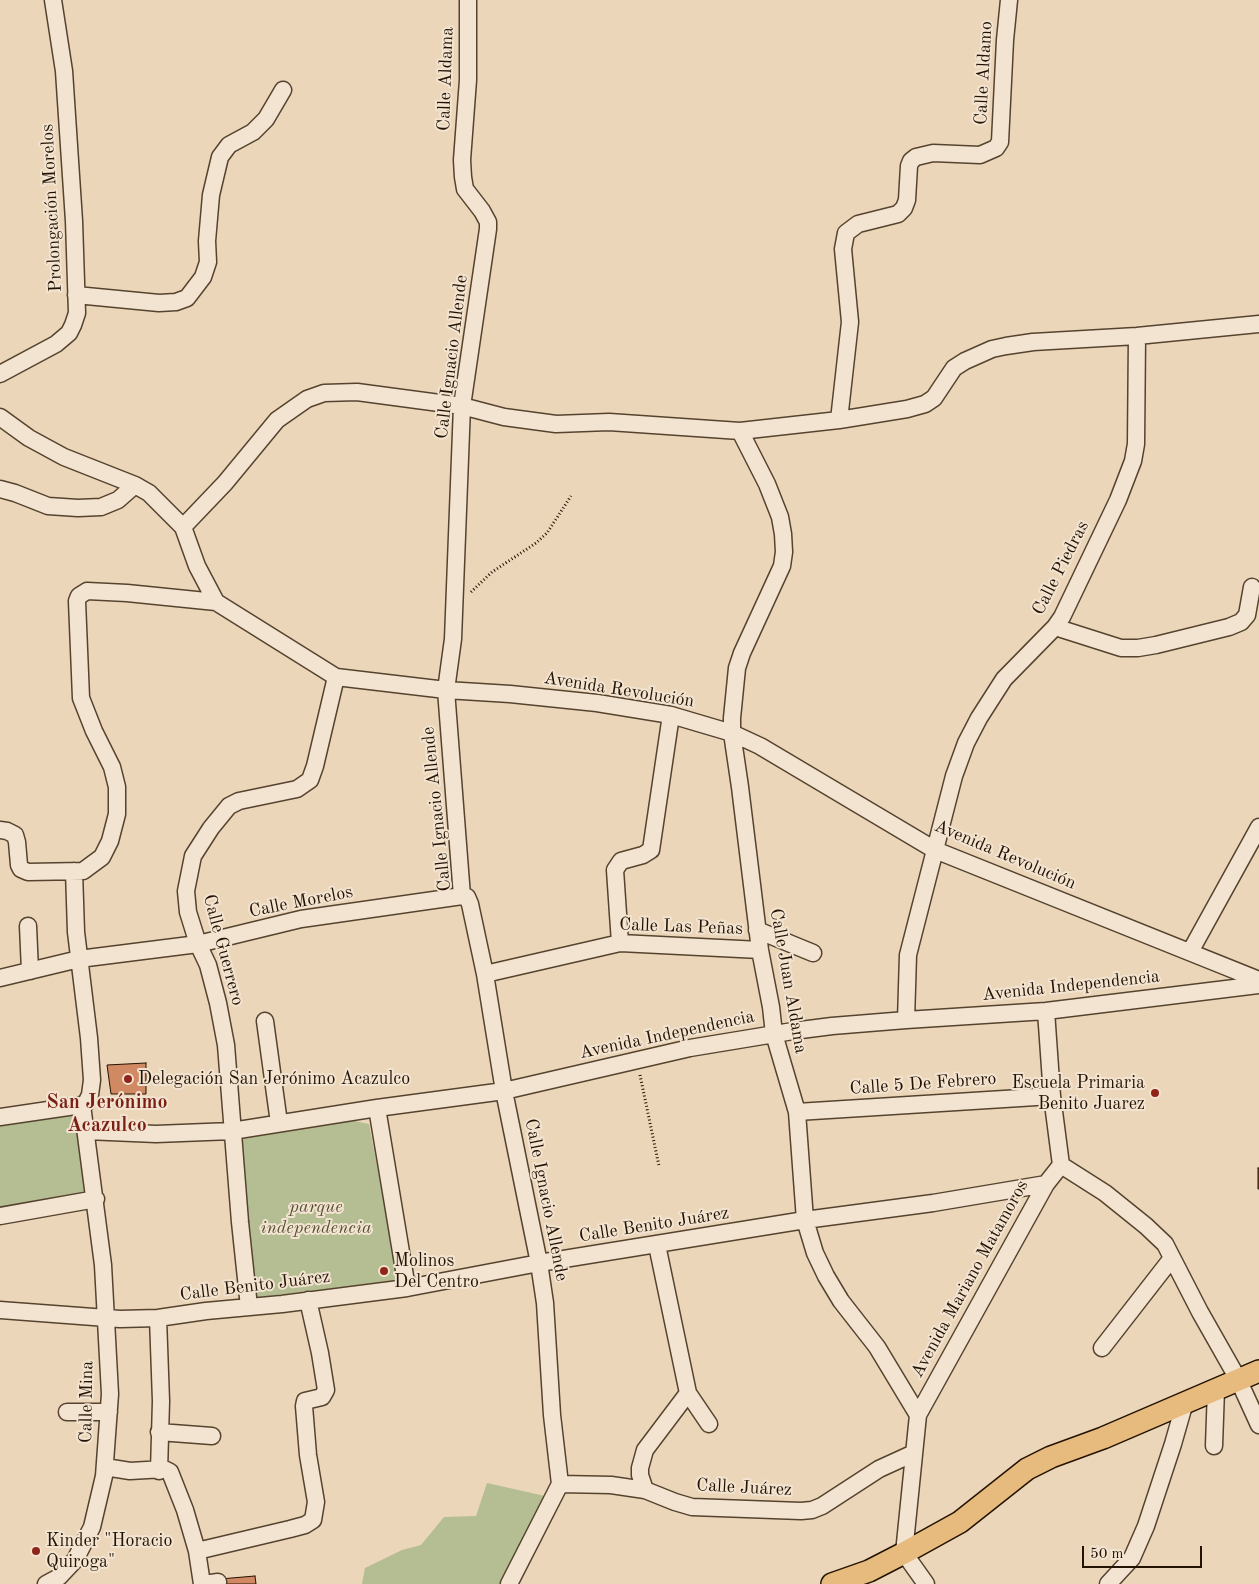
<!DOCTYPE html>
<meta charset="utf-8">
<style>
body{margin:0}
#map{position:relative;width:1259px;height:1584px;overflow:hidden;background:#ecd6ba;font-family:"Old Standard TT",serif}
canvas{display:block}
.scale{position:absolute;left:1082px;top:1546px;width:120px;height:22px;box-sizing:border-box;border:2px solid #231200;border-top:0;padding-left:6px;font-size:15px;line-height:18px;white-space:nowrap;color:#231200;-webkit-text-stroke:4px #f3e4d2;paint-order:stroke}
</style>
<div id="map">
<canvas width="1259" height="1584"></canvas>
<div class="scale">50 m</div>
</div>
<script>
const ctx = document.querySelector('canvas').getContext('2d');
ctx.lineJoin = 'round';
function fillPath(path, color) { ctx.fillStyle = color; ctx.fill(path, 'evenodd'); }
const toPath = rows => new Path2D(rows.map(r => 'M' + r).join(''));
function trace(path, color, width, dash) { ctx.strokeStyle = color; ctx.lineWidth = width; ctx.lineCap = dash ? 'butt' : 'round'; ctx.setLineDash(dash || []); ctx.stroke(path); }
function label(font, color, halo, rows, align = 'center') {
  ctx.font = font + ' "Old Standard TT",serif'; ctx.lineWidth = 4; ctx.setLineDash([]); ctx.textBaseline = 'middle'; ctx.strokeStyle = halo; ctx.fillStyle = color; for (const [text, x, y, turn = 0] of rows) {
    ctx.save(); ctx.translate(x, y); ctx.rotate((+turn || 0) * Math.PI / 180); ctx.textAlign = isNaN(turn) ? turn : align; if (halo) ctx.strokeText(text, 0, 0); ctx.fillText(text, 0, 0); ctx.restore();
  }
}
fillPath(toPath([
 [77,1110,94,1197,0,1213,0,1122],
 [340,1118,369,1124,399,1280,254,1298,235,1135],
 [487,1483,545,1496,526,1555,506,1584,362,1584,365,1568,402,1550,421,1545,444,1517,476,1516]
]), '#b4be92');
const building = toPath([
 [146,1063,146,1094,111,1094,107,1065,146,1063],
 [1258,1168,1259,1168,1259,1189,1258,1189,1258,1168],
 [255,1576,256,1584,220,1584,220,1579,255,1576]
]);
fillPath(building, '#d08963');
trace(building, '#231200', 1);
const minor = toPath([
 [76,295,159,303,176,302,187,298,203,277,208,262,207,241,211,195,220,157,229,145,253,132,266,119,283,90],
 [0,374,56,344,69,333,73,325,77,313,74,221,64,71,53,0],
 [0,417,29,438,64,457,135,485,149,493,183,527,197,566,216,602],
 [839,420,850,322,843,249,846,233,858,224,898,214,904,208,907,200,909,166,911,161,916,157,933,153,980,155,996,148,1000,142,1005,40,1009,0],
 [740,431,767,484,780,517,783,534,784,552,782,566,742,653,737,668,732,718,732,733,740,787,760,950,771,1007,774,1034,797,1112,805,1220,815,1253,826,1276,841,1301,877,1347,918,1415,904,1553,926,1584],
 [0,489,15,493,48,506,78,508,101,507,118,500,135,485],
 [183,527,225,483,277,420,307,399,324,393,357,392,462,406,504,417,556,424,609,422,740,431,839,420,907,409,925,404,934,398,954,368,965,361,992,349,1006,346,1033,342,1137,336,1259,324],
 [1055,627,1121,648,1138,648,1156,645,1229,627,1241,622,1247,615,1252,587],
 [0,830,7,831,15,835,17,842,19,865,21,869,28,872,83,871,102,857,110,841,117,814,117,787,112,767,94,731,81,698,77,601,79,596,87,591,127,593,216,602,336,677,446,690,510,694,597,703,671,715,732,733,760,746,935,850,1259,980],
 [462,896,446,690,453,639,462,406,488,229,488,222,482,211,465,189,463,177,462,160,468,80,468,0],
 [462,896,467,897,470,904,485,974,504,1091,539,1263,545,1303,552,1415,560,1484],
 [28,926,30,971],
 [757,930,813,953],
 [620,943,615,870,621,861,643,855,651,850,671,715],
 [1190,952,1259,827],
 [485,974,620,943,760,950],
 [0,978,79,959,198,944,301,919,462,896],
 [1046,1011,1052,1096,1061,1165],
 [906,1020,908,955,954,776,966,743,979,718,1004,679,1055,627,1062,617,1118,500,1133,461,1136,444,1137,336],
 [265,1021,279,1123],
 [377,1108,407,1288],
 [797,1112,1052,1096],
 [0,1117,82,1105],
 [86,1131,156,1134,232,1131,377,1108,504,1091,690,1048,793,1031,832,1026,906,1020,1046,1011,1259,985],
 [1061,1165,1105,1193,1146,1226,1165,1244,1200,1312,1238,1379,1259,1425],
 [0,1216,96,1199],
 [249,1307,240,1222,226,1045,218,1003,208,965,198,944,188,912,186,891,193,856,211,828,229,806,239,801,297,789,310,780,315,766,336,677],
 [0,1310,120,1319,158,1318,206,1311,282,1304,407,1288,539,1263,805,1220,933,1203,1046,1184],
 [158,1318,161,1401,159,1471],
 [1102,1348,1172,1258],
 [688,1393,709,1424],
 [67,1412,109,1412],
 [918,1415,1046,1184,1061,1165],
 [159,1432,212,1436],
 [1214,1446,1216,1389],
 [105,1467,130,1471,164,1469,170,1472,185,1510,197,1551,202,1584],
 [560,1484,611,1485,645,1490,675,1502,692,1507,801,1511,812,1510,822,1506,879,1469,914,1453],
 [645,1490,640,1475,640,1468,645,1450,688,1393,657,1245],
 [197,1551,290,1529,305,1525,313,1520,316,1502,308,1455,304,1406,305,1401,322,1397,326,1390,320,1353,308,1300],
 [46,1584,59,1577,75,1560,92,1527,104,1476,110,1394,103,1265,82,1105,86,1103,90,1095,92,1080,89,1038,76,932,74,871],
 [204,1584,218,1582],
 [509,1584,560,1484],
 [1108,1584,1132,1558,1146,1526,1173,1444,1185,1402]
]);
const major = toPath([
 [832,1584,869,1571,904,1553,960,1522,1027,1469,1051,1457,1103,1438,1259,1371]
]);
trace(minor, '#55432e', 19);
trace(major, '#231200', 24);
trace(toPath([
 [471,592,492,572,536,543,547,533,571,496],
 [640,1075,659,1166]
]), '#231200', 3, [1, 2.5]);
trace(minor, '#f3e4d2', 16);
trace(major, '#e6bb7d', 21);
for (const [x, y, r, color] of [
 [128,1079,5,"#8f2418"],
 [1155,1093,5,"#8f2418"],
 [384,1271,5,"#8f2418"],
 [36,1551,5,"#8f2418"]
]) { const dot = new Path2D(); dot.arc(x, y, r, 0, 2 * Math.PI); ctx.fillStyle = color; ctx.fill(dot); trace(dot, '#f3e4d2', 2); }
label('18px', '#231200', '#f3e4d2', [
 ["Calle Aldamo",984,73,-87],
 ["Calle Aldama",446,79,-88],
 ["Prolongación Morelos",52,208,-93],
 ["Calle Ignacio Allende",452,357,-83],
 ["Calle Piedras",1061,568,-63],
 ["Avenida Revolución",619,690,9],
 ["Calle Ignacio Allende",437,809,-96],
 ["Avenida Revolución",1005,855,23],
 ["Calle Morelos",301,902,-11],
 ["Calle Las Peñas",681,927,2],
 ["Calle Guerrero",223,950,75],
 ["Calle Juan Aldama",788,981,80],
 ["Avenida Independencia",1071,986,-6],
 ["Avenida Independencia",667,1035,-12],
 ["Calle 5 De Febrero",923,1084,-4],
 ["Calle Ignacio Allende",546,1200,79],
 ["Calle Benito Juárez",654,1225,-9],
 ["Avenida Mariano Matamoros",970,1279,-61],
 ["Calle Benito Juárez",255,1286,-7],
 ["Calle Mina",87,1402,-89],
 ["Calle Juárez",744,1488,3]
]);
label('18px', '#231200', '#f3e4d2', [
 ["Delegación San Jerónimo Acazulco",138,1079],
 ["Escuela Primaria",1145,1083,"right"],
 ["Benito Juarez",1145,1104,"right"],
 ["Molinos",394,1261],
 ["Del Centro",394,1282],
 ["Kinder \"Horacio",46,1541],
 ["Quiroga\"",46,1562]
], 'left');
label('italic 18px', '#564e33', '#f3e4d2', [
 ["parque",316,1207],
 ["independencia",316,1228]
]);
label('bold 20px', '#7a1f14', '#f3e4d2', [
 ["San Jerónimo",107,1103],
 ["Acazulco",107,1126]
]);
</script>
